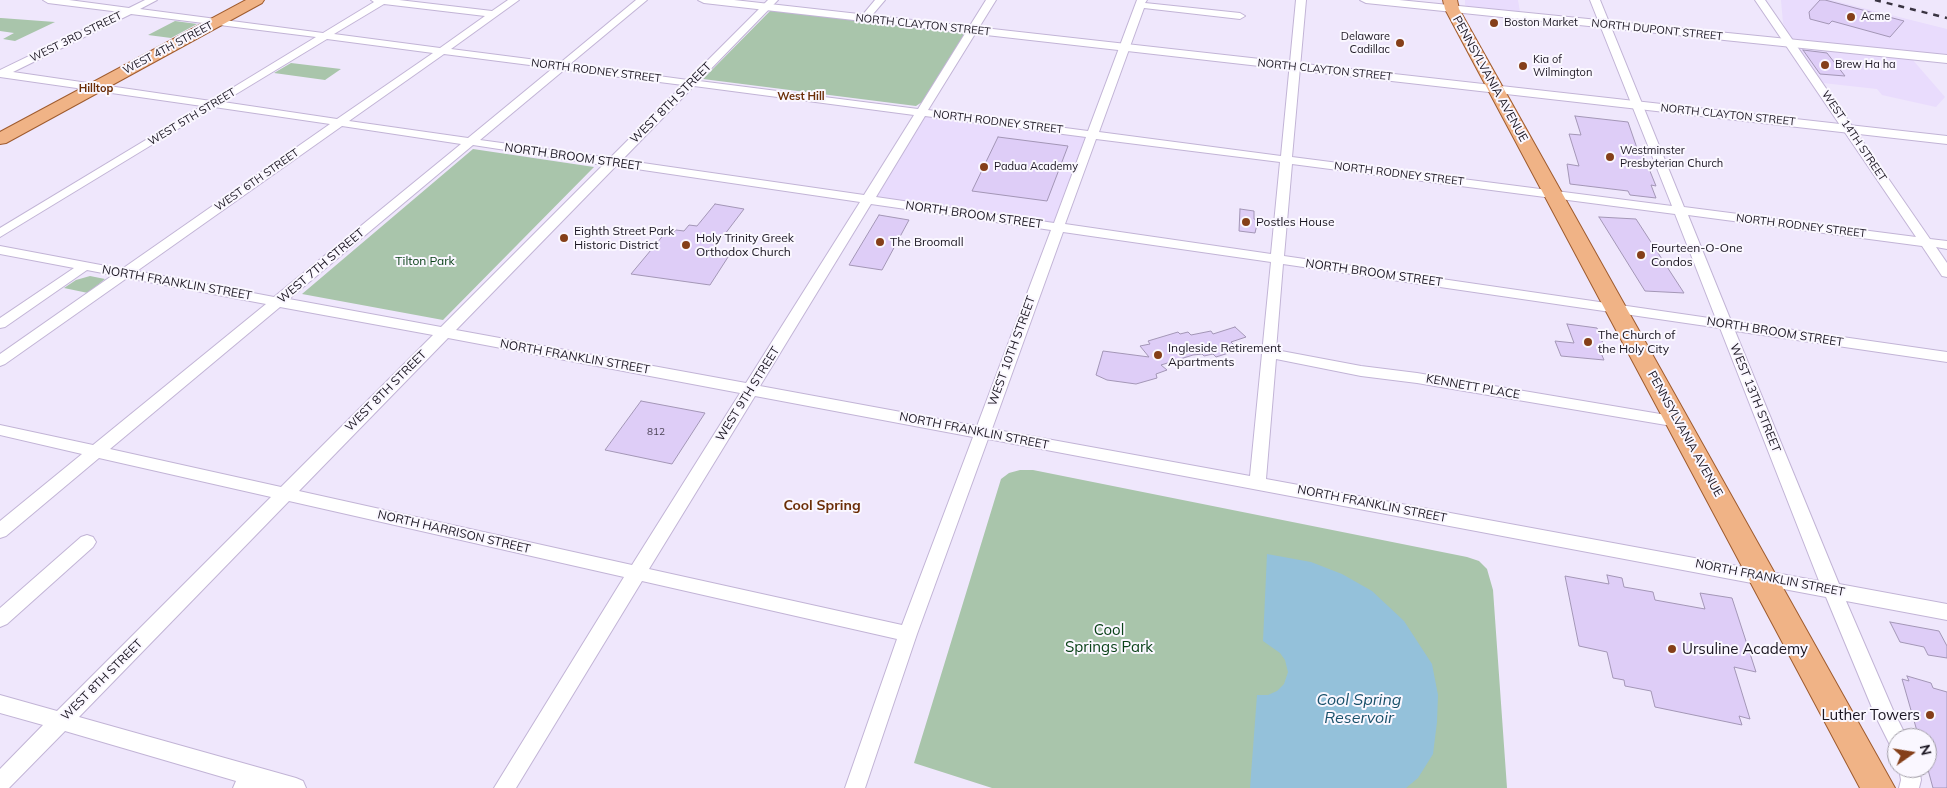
<!DOCTYPE html>
<style>
body{margin:0}
#map{position:relative;width:1947px;height:788px;overflow:hidden;background:#efe7fc;font-family:Mulish,sans-serif}
canvas{display:block}
.north{position:absolute;left:1887px;top:728px;width:50px;height:50px;box-sizing:border-box;background:#faf7ff;border:1px solid #a19da7;border-radius:50%;rotate:77deg;font-size:14px;font-weight:700;line-height:20px;text-align:center;color:#1b1622}
.north::after{content:'';display:block;margin:auto;width:18px;height:22px;background:#853f19;clip-path:polygon(50% 0,100% 100%,50% 72%,0 100%)}
</style>
<div id="map">
<canvas width="1947" height="788"></canvas>
<div class="north">N</div>
</div>
<script>
const ctx = document.querySelector('canvas').getContext('2d');
ctx.lineJoin = 'round';
function fillPath(path, color) { ctx.fillStyle = color; ctx.fill(path, 'evenodd'); }
const toPath = rows => new Path2D(rows.map(r => 'M' + r).join(''));
function trace(path, color, width, dash) { ctx.strokeStyle = color; ctx.lineWidth = width; ctx.lineCap = dash ? 'butt' : 'round'; ctx.setLineDash(dash || []); ctx.stroke(path); }
function label(font, color, halo, rows, align = 'center') {
  ctx.font = font + ' Mulish,sans-serif'; ctx.lineWidth = 4; ctx.setLineDash([]); ctx.textBaseline = 'middle'; ctx.strokeStyle = halo; ctx.fillStyle = color; for (const [text, x, y, turn = 0] of rows) {
    ctx.save(); ctx.translate(x, y); ctx.rotate((+turn || 0) * Math.PI / 180); ctx.textAlign = isNaN(turn) ? turn : align; if (halo) ctx.strokeText(text, 0, 0); ctx.fillText(text, 0, 0); ctx.restore();
  }
}
fillPath(toPath([
 [1465,0,1518,0,1520,12,1470,8,1465,5],
 [1781,0,1831,0,1947,29,1947,54,1905,51,1945,97,1936,107,1882,95,1877,89,1823,83,1792,39,1783,23],
 [922,112,1092,134,1058,227,868,199]
]), '#e9dcfd');
fillPath(toPath([
 [771,10,961,32,964,35,922,102,916,106,703,79],
 [0,18,1,18,55,22,15,41,3,39,14,33,0,31],
 [175,21,197,24,171,38,148,35],
 [291,63,341,69,325,80,274,73],
 [473,149,594,167,443,320,302,294],
 [90,276,105,279,88,293,64,288,76,280],
 [1020,470,1033,470,1467,557,1479,561,1487,569,1493,590,1507,788,992,788,914,763,1001,479,1009,473]
]), '#a9c5ab');
fillPath(toPath([
 [1267,554,1311,562,1342,574,1372,591,1404,621,1432,664,1438,695,1437,722,1433,754,1418,778,1406,788,1250,788,1257,695,1268,695,1277,691,1284,684,1288,672,1285,660,1280,653,1263,641]
]), '#94c1da');
const building = toPath([
 [1820,0,1825,0,1904,21,1890,37,1832,21,1829,24,1810,19,1809,12,1820,0],
 [1803,50,1827,53,1845,76,1820,74,1803,50],
 [1575,116,1628,122,1639,154,1643,154,1656,186,1651,185,1656,198,1630,195,1628,191,1570,184,1567,164,1579,166,1569,134,1581,135,1575,116],
 [998,137,1068,146,1047,201,972,191,998,137],
 [715,204,744,209,712,251,730,254,710,285,631,274,666,232,673,233,676,230,684,231,689,225,697,226,715,204],
 [1240,209,1254,211,1254,219,1258,220,1255,233,1239,231,1240,209],
 [879,215,909,220,882,270,849,265,879,215],
 [1599,217,1636,219,1684,293,1645,291,1599,217],
 [1567,324,1597,328,1607,354,1601,353,1604,360,1561,356,1555,341,1574,343,1567,324],
 [1235,327,1246,337,1231,342,1238,349,1235,351,1216,357,1213,354,1204,356,1202,354,1193,355,1161,365,1167,370,1156,374,1157,378,1136,384,1107,380,1096,375,1103,351,1149,357,1140,346,1150,344,1148,341,1178,332,1180,334,1188,332,1191,335,1211,331,1213,334,1235,327],
 [641,401,705,413,672,464,605,450,641,401],
 [1607,575,1622,578,1624,587,1653,592,1655,600,1705,609,1700,593,1732,598,1756,672,1734,667,1750,719,1739,716,1742,725,1655,707,1651,691,1625,686,1624,680,1613,678,1607,652,1579,646,1565,576,1609,584,1607,575],
 [1890,622,1939,631,1947,646,1947,658,1928,655,1924,647,1900,642,1890,622],
 [1907,676,1931,683,1933,688,1947,692,1947,788,1933,788,1927,766,1927,738,1919,738,1902,679,1909,681,1907,676]
]);
fillPath(building, '#decdf7');
trace(building, '#a396b6', 1);
const minor = toPath([
 [43,0,69,0,129,8,145,0,157,0,140,9,323,33,374,2,371,0,399,0,492,11,508,0,519,0,451,49,560,63,636,0,647,0,570,64,688,80,768,0,778,0,699,81,918,109,986,0,996,0,928,110,1088,131,1137,0,1147,0,1145,3,1240,13,1245,16,1240,19,1144,8,1099,132,1281,156,1296,0,1306,0,1292,157,1672,206,1590,0,1600,0,1684,207,1916,237,1755,0,1765,0,1930,239,1947,241,1947,249,1936,247,1947,263,1947,277,1942,276,1922,246,1688,215,1731,321,1947,352,1947,362,1735,331,1839,584,1947,604,1947,620,1846,601,1893,710,1907,738,1897,738,1897,747,1890,745,1875,715,1826,597,988,439,917,634,865,788,845,788,897,639,642,581,516,788,494,788,624,577,289,501,79,717,296,778,303,781,306,788,233,788,236,781,65,731,9,788,0,788,0,769,43,725,0,713,0,695,57,711,271,497,99,458,6,536,0,538,0,521,82,454,0,435,0,425,93,445,266,304,127,278,5,364,0,366,0,354,113,275,87,270,5,327,0,328,0,318,74,268,0,254,0,246,122,269,330,124,214,107,0,237,0,228,202,106,0,77,0,70,120,12,48,3,43,0],
 [384,4,485,16,440,48,334,34,384,4],
 [131,14,316,37,211,101,13,72,131,14],
 [327,39,433,53,337,119,223,102,327,39],
 [444,54,553,68,468,138,349,121,444,54],
 [564,70,683,85,610,158,480,140,564,70],
 [694,86,914,115,864,195,622,160,694,86],
 [925,116,1086,137,1054,223,876,197,925,116],
 [342,126,461,144,274,297,137,271,342,126],
 [1096,139,1280,162,1271,254,1065,224,1096,139],
 [473,145,603,165,441,327,289,299,473,145],
 [1292,164,1675,214,1716,319,1284,256,1292,164],
 [616,166,860,202,746,383,456,330,616,166],
 [871,204,1051,230,977,426,760,386,871,204],
 [1063,232,1271,262,1250,476,992,429,1063,232],
 [1283,264,1720,328,1819,581,1266,479,1276,359,1361,376,1417,383,1678,427,1683,426,1686,422,1683,418,1678,417,1417,373,1361,366,1276,350,1283,264],
 [280,307,433,335,281,487,110,449,280,307],
 [448,338,740,393,632,565,299,491,448,338],
 [755,396,973,437,902,625,649,569,755,396],
 [875,0,885,0,868,20,862,20,860,18,875,0],
 [87,535,93,537,96,542,93,547,7,624,0,627,0,608,81,537,87,535],
 [1899,768,1919,768,1921,780,1919,788,1899,788,1901,780,1899,768]
]);
const tertiary = toPath([
 [698,0,734,0,1947,136,1947,144,704,3,698,0],
 [1360,0,1399,0,1947,55,1947,63,1366,3,1360,0]
]);
const primary = toPath([
 [246,0,264,0,262,3,6,143,0,144,0,132,246,0],
 [1443,0,1457,0,1459,9,1895,788,1860,788,1445,9,1443,0]
]);
trace(minor, '#c2b4d6', 2);
trace(tertiary, '#c2b4d6', 2);
trace(primary, '#9f5b2e', 2);
fillPath(minor, '#fff');
fillPath(tertiary, '#fff');
fillPath(primary, '#f0b386');
trace(toPath([
 [1875,0,1947,18]
]), '#3a3442', 2.5, [6, 6]);
for (const [x, y, r, color] of [
 [1851,17,5,"#853f19"],
 [1494,23,5,"#853f19"],
 [1400,43,5,"#853f19"],
 [1825,65,5,"#853f19"],
 [1523,66,5,"#853f19"],
 [1610,157,5,"#853f19"],
 [984,167,5,"#853f19"],
 [1246,222,5,"#853f19"],
 [564,238,5,"#853f19"],
 [880,242,5,"#853f19"],
 [686,245,5,"#853f19"],
 [1641,255,5,"#853f19"],
 [1588,342,5,"#853f19"],
 [1158,355,5,"#853f19"],
 [1672,649,5,"#853f19"],
 [1930,715,5,"#853f19"]
]) { const dot = new Path2D(); dot.arc(x, y, r, 0, 2 * Math.PI); ctx.fillStyle = color; ctx.fill(dot); trace(dot, '#faf7ff', 2); }
label('10px', '#4c4457', null, [
 ["812",656,432]
]);
label('11px', '#1b1622', '#faf7ff', [
 ["Acme",1861,17],
 ["Boston Market",1504,23],
 ["Delaware",1390,37,"right"],
 ["Cadillac",1390,50,"right"],
 ["Kia of",1533,60],
 ["Wilmington",1533,73],
 ["Brew Ha ha",1835,65],
 ["Westminster",1620,151],
 ["Presbyterian Church",1620,164],
 ["Padua Academy",994,167]
], 'left');
label('11px', '#1b1622', '#faf7ff', [
 ["NORTH CLAYTON STREET",923,25,6],
 ["NORTH DUPONT STREET",1657,30,6],
 ["WEST 3RD STREET",76,37,-26],
 ["WEST 4TH STREET",168,48,-28],
 ["NORTH CLAYTON STREET",1325,70,6],
 ["NORTH RODNEY STREET",596,71,7],
 ["NORTH CLAYTON STREET",1728,115,6],
 ["WEST 5TH STREET",192,117,-31],
 ["NORTH RODNEY STREET",998,122,7],
 ["WEST 14TH STREET",1854,136,56],
 ["NORTH RODNEY STREET",1399,174,7],
 ["WEST 6TH STREET",257,180,-35],
 ["NORTH RODNEY STREET",1801,226,7]
]);
label('bold 11px', '#6b2d07', '#faf7ff', [
 ["Hilltop",96,89],
 ["West Hill",801,97]
]);
label('12px', '#1b1622', '#faf7ff', [
 ["PENNSYLVANIA AVENUE",1490,79,61],
 ["WEST 8TH STREET",671,103,-45],
 ["NORTH BROOM STREET",573,157,8],
 ["NORTH BROOM STREET",974,215,8],
 ["WEST 7TH STREET",321,266,-40],
 ["NORTH BROOM STREET",1374,273,8],
 ["NORTH FRANKLIN STREET",177,283,10],
 ["NORTH BROOM STREET",1775,332,9],
 ["WEST 10TH STREET",1012,351,-70],
 ["NORTH FRANKLIN STREET",575,357,10],
 ["KENNETT PLACE",1473,387,10],
 ["WEST 8TH STREET",386,391,-45],
 ["WEST 9TH STREET",748,394,-58],
 ["WEST 13TH STREET",1755,398,68],
 ["NORTH FRANKLIN STREET",974,431,11],
 ["PENNSYLVANIA AVENUE",1685,434,61],
 ["NORTH FRANKLIN STREET",1372,504,11],
 ["NORTH HARRISON STREET",454,532,13],
 ["NORTH FRANKLIN STREET",1770,578,11],
 ["WEST 8TH STREET",102,680,-45]
]);
label('12px', '#1b1622', '#faf7ff', [
 ["Postles House",1256,222],
 ["Eighth Street Park",574,231],
 ["Historic District",574,245],
 ["Holy Trinity Greek",696,238],
 ["Orthodox Church",696,252],
 ["The Broomall",890,242],
 ["Fourteen-O-One",1651,248],
 ["Condos",1651,262],
 ["The Church of",1598,335],
 ["the Holy City",1598,349],
 ["Ingleside Retirement",1168,348],
 ["Apartments",1168,362]
], 'left');
label('12px', '#094117', '#faf7ff', [
 ["Tilton Park",425,261]
]);
label('bold 14px', '#6b2d07', '#faf7ff', [
 ["Cool Spring",822,506]
]);
label('15px', '#094117', '#faf7ff', [
 ["Cool",1109,630],
 ["Springs Park",1109,647]
]);
label('15px', '#1b1622', '#faf7ff', [
 ["Ursuline Academy",1682,649],
 ["Luther Towers",1920,715,"right"]
], 'left');
label('italic 16px', '#19516b', '#faf7ff', [
 ["Cool Spring",1359,700],
 ["Reservoir",1359,718]
]);
</script>
